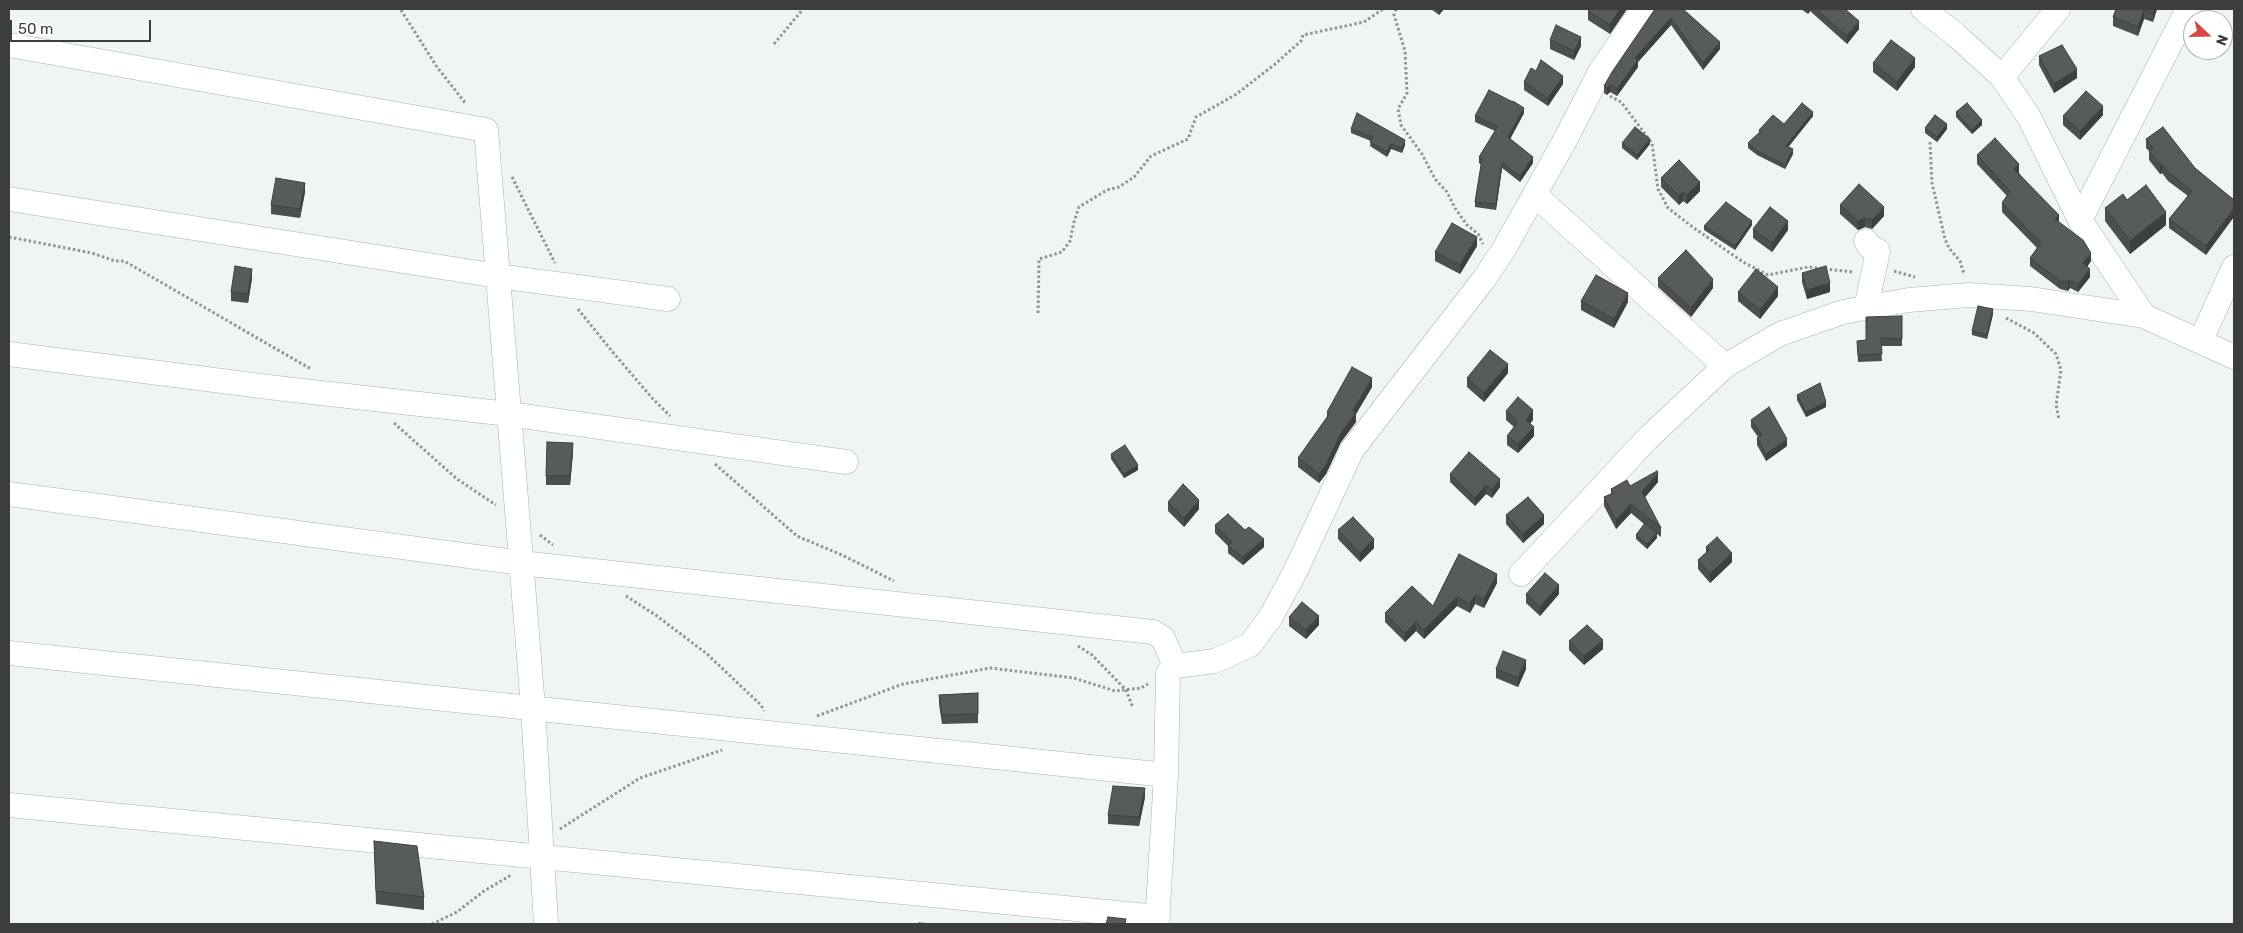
<!DOCTYPE html>
<style>
body{margin:0}
#map{position:relative;width:2243px;height:933px;overflow:hidden;background:#eff5f3;font-family:Rubik,sans-serif}
canvas{display:block}
.frame{position:absolute;inset:0;border:10px solid #3b3e3d;pointer-events:none}
.north{position:absolute;left:2183px;top:10px;width:50px;height:50px;box-sizing:border-box;background:#fff;border:1px solid #b1b2b1;border-radius:50%;rotate:111deg;font-size:14px;font-weight:700;line-height:20px;text-align:center;color:#3b3e3d}
.north::after{content:'';display:block;margin:auto;width:18px;height:22px;background:#d64843;clip-path:polygon(50% 0,100% 100%,50% 72%,0 100%)}
.scale{position:absolute;left:10px;top:20px;width:141px;height:22px;box-sizing:border-box;border:2px solid #3b3e3d;border-top:0;padding-left:6px;font-size:15px;line-height:18px;white-space:nowrap;color:#3b3e3d;-webkit-text-stroke:4px #fff;paint-order:stroke}
</style>
<div id="map">
<canvas width="2243" height="933"></canvas>
<div class="frame"></div>
<div class="north">N</div>
<div class="scale">50 m</div>
</div>
<script>
const ctx = document.querySelector('canvas').getContext('2d');
ctx.lineJoin = 'round';
const toPath = rows => new Path2D(rows.map(r => 'M' + r).join(''));
function trace(path, color, width, dash) { ctx.strokeStyle = color; ctx.lineWidth = width; ctx.lineCap = dash ? 'butt' : 'round'; ctx.setLineDash(dash || []); ctx.stroke(path); }
function fillPath(path, color) { ctx.fillStyle = color; ctx.fill(path, 'evenodd'); }
const minor = toPath([
 [1923,9,1957,36,2002,77,2029,117,2080,220,2144,316,2234,357],
 [9,45,486,130,533,707,546,924],
 [2002,77,2058,9],
 [1535,195,1725,366],
 [9,199,498,276,668,299],
 [2080,220,2188,9],
 [1866,308,1878,251,1869,246,1866,241],
 [2201,340,2234,267],
 [9,354,285,389,509,414,846,462],
 [9,494,521,563,1153,632,1163,638,1175,666],
 [1521,574,1648,438,1725,366,1780,334,1843,312,1909,300,1969,295,2031,299,2144,316],
 [9,653,1166,775],
 [9,805,1158,917],
 [1157,924,1166,775,1168,673,1175,666,1215,661,1250,645,1270,618,1295,572,1352,450,1484,279,1504,249,1564,142,1600,72,1643,9]
]);
trace(minor, '#abb1af', 25);
trace(toPath([
 [1396,9,1394,15,1405,51,1407,93,1398,109,1401,125,1422,154,1435,179,1447,192,1455,208,1467,225,1478,234,1483,244],
 [401,10,437,67,466,104],
 [774,44,803,9],
 [1610,96,1621,102,1652,143,1658,189,1668,208,1694,228,1743,262,1768,275,1808,267,1853,272],
 [1930,142,1932,183,1945,239,1949,248,1960,261,1964,274],
 [512,177,555,263],
 [9,237,92,253,115,261,124,261,311,369],
 [1894,271,1915,277],
 [578,309,611,350,652,398,670,416],
 [1038,313,1039,259,1062,252,1070,241,1074,222,1079,207,1107,190,1119,187,1134,177,1151,156,1188,139,1196,117,1235,95,1274,65,1301,41,1303,35,1364,22,1383,9],
 [2006,318,2034,333,2056,354,2061,370,2056,405,2059,419],
 [394,423,457,479,496,505],
 [715,464,797,536,842,555,894,581],
 [540,535,553,545],
 [626,596,657,616,707,654,761,705,764,711],
 [1078,646,1092,655,1126,690,1133,708],
 [817,716,903,684,990,668,1074,678,1115,691,1141,688,1148,684],
 [560,829,640,778,722,750],
 [432,924,457,912,484,891,511,875]
]), '#909593', 3, [2.5, 2.5]);
trace(minor, '#fff', 24);
fillPath(toPath([
 [1431,9,1444,9,1439,15],
 [1590,9,1627,9,1610,34,1588,20,1588,11],
 [1655,9,1683,9,1720,49,1703,70,1671,25,1638,62,1638,67,1617,96,1610,92,1607,95,1604,93,1604,86],
 [1801,9,1845,9,1859,29,1847,44,1810,11,1808,14],
 [2116,9,2157,9,2153,22,2144,19,2138,36,2113,26,2113,17],
 [1550,40,1581,46,1574,60,1550,49],
 [2039,56,2077,78,2054,93,2039,65],
 [1873,63,1915,67,1897,91,1873,72],
 [1524,82,1563,84,1548,106,1524,90],
 [1956,112,1982,125,1972,134,1956,117],
 [1524,113,1510,139,1533,163,1520,182,1502,168,1496,210,1475,207,1475,202,1481,165,1479,163,1479,157,1495,131,1475,122,1475,116],
 [2103,115,2080,140,2063,125,2063,116],
 [1813,116,1788,147,1793,154,1785,169,1757,155,1748,148,1748,143,1759,133,1759,130,1784,124],
 [1925,128,1947,129,1937,142,1925,133],
 [1351,129,1405,145,1402,153,1391,149,1387,157,1370,146,1371,141,1351,133],
 [2146,139,2195,168,2234,200,2206,255,2169,228,2169,219,2188,196,2168,181,2162,173,2160,174,2149,160,2149,151,2146,148],
 [1622,143,1650,144,1637,160,1622,148],
 [1977,155,2019,173,2091,261,2087,267,2090,277,2078,292,2070,288,2068,291,2060,289,2030,266,2030,258,2037,248,2002,212,2002,203,2007,196,1977,164],
 [1661,178,1700,191,1687,204,1683,201,1679,205,1661,187],
 [305,192,300,218,271,214,271,205],
 [2127,200,2166,225,2130,254,2105,221,2105,208],
 [1840,205,1884,216,1872,229,1865,227,1858,230,1840,214],
 [1752,225,1735,250,1704,230,1704,226],
 [1753,229,1788,230,1772,252,1753,238],
 [1477,246,1460,274,1435,261,1435,252],
 [1802,273,1830,292,1807,299,1802,282],
 [252,278,248,303,231,301,231,292],
 [1658,278,1713,288,1691,317,1658,287],
 [1738,292,1778,296,1760,319,1738,301],
 [1581,301,1628,302,1614,328,1581,310],
 [1993,314,1987,339,1972,335,1972,331],
 [1902,316,1902,346,1881,346,1882,361,1858,362,1857,341,1866,340],
 [1508,373,1484,402,1467,387,1467,378],
 [1372,387,1356,414,1356,422,1341,442,1326,474,1319,483,1298,467,1298,458,1327,417,1327,412],
 [1797,395,1826,407,1806,417,1797,400],
 [1506,411,1533,420,1530,423,1534,436,1518,453,1507,445,1507,436,1514,427,1506,420],
 [1751,420,1787,446,1766,461,1757,445,1757,438,1758,437,1751,427],
 [573,452,570,485,546,485,546,476],
 [1111,454,1138,470,1124,478,1111,459],
 [1450,474,1500,487,1492,498,1486,494,1475,506,1450,482],
 [1658,482,1645,497,1661,528,1661,537,1657,534,1657,538,1647,549,1636,539,1636,535,1644,524,1631,513,1616,529,1604,506,1604,497,1611,494,1611,489],
 [1168,502,1199,509,1184,527,1168,511],
 [1506,515,1544,524,1523,543,1506,524],
 [1215,525,1245,530,1264,547,1243,565,1228,553,1228,546,1215,533],
 [1338,530,1374,548,1360,562,1338,539],
 [1706,547,1732,562,1710,583,1698,569,1698,560,1706,553],
 [1459,554,1497,583,1484,608,1475,604,1470,613,1457,606,1424,639,1416,631,1405,642,1385,622,1385,613,1433,606],
 [1526,594,1559,594,1540,616,1526,603],
 [1289,617,1319,625,1306,639,1289,626],
 [1569,641,1603,649,1584,665,1569,650],
 [1496,669,1526,669,1518,687,1496,678],
 [978,693,978,723,942,724,939,704,939,695],
 [1145,797,1139,826,1108,824,1108,815],
 [374,841,424,897,424,910,376,904]
]), '#4b4f4e');
fillPath(toPath([
 [1440,9,1444,9,1439,15,1439,10],
 [1620,9,1627,9,1610,34,1610,25],
 [1808,9,1810,9,1810,11,1808,14],
 [2154,9,2157,9,2153,22,2153,13],
 [2144,10,2144,19,2138,36,2138,27],
 [1671,18,1671,25,1638,62,1638,67,1617,96,1617,89,1635,58],
 [1859,21,1859,29,1847,44,1847,36],
 [1581,37,1581,46,1574,60,1574,51],
 [1720,42,1720,49,1703,70,1703,63],
 [1915,58,1915,67,1897,91,1897,82],
 [2077,69,2077,78,2054,93,2054,84],
 [1563,76,1563,84,1548,106,1548,98],
 [1610,85,1610,92,1607,95,1607,88],
 [2103,106,2103,115,2080,140,2080,131],
 [1524,108,1524,113,1508,143,1508,137],
 [1813,112,1813,116,1786,150,1786,146],
 [1982,120,1982,125,1972,134,1972,130],
 [1947,124,1947,129,1937,142,1937,137],
 [1650,139,1650,144,1637,160,1637,155],
 [1405,140,1405,145,1402,153,1402,148],
 [1391,144,1391,149,1387,157,1387,152],
 [1793,149,1793,154,1785,169,1785,165],
 [1533,157,1533,163,1520,182,1520,176],
 [1502,163,1502,168,1496,210,1496,204],
 [2019,164,2019,173,2014,177,2014,169],
 [2162,164,2162,173,2160,174,2160,165],
 [1700,182,1700,191,1687,204,1687,195],
 [305,183,305,192,300,218,300,209],
 [1683,192,1683,201,1679,205,1679,196],
 [1884,207,1884,216,1872,229,1872,220],
 [2234,208,2234,217,2206,255,2206,246],
 [2166,212,2166,225,2130,254,2130,241],
 [2059,215,2059,224,2055,219],
 [1865,218,1865,227,1858,230,1858,221],
 [1752,221,1752,225,1735,250,1735,246],
 [1788,221,1788,230,1772,252,1772,243],
 [1477,237,1477,246,1460,274,1460,265],
 [2091,253,2091,261,2083,272,2083,263],
 [252,269,252,278,248,303,248,294],
 [2090,269,2090,277,2078,292,2078,284],
 [1713,279,1713,288,1691,317,1691,308],
 [2070,280,2070,288,2068,291,2068,282],
 [1830,283,1830,292,1807,299,1807,290],
 [1778,287,1778,296,1760,319,1760,310],
 [1628,293,1628,302,1614,328,1614,319],
 [1993,309,1993,314,1987,339,1987,335],
 [1508,364,1508,373,1484,402,1484,393],
 [1372,378,1372,387,1356,414,1356,422,1341,442,1326,474,1319,483,1319,474,1353,411],
 [1826,402,1826,407,1806,417,1806,412],
 [1533,410,1533,420,1526,429,1526,420],
 [1534,427,1534,436,1518,453,1518,444],
 [1787,439,1787,446,1766,461,1766,454],
 [573,443,573,452,570,485,570,476],
 [1138,465,1138,470,1124,478,1124,474],
 [1658,473,1658,482,1642,501,1642,492],
 [1500,479,1500,487,1492,498,1492,490],
 [1486,485,1486,494,1475,506,1475,498],
 [1199,500,1199,509,1184,527,1184,518],
 [1631,504,1631,513,1616,529,1616,520],
 [1544,515,1544,524,1523,543,1523,534],
 [1657,533,1657,538,1647,549,1647,544],
 [1264,539,1264,547,1243,565,1243,557],
 [1374,539,1374,548,1360,562,1360,553],
 [1732,553,1732,562,1710,583,1710,574],
 [1497,574,1497,583,1484,608,1484,599],
 [1559,585,1559,594,1540,616,1540,607],
 [1475,595,1475,604,1470,613,1470,604],
 [1457,597,1457,606,1424,639,1424,630],
 [1319,616,1319,625,1306,639,1306,630],
 [1416,622,1416,631,1405,642,1405,633],
 [1603,640,1603,649,1584,665,1584,656],
 [1526,660,1526,669,1518,687,1518,678],
 [1145,788,1145,797,1139,826,1139,817]
]), '#3d4040');
const building = toPath([
 [1590,9,1620,9,1610,25,1588,11,1590,9],
 [1655,9,1683,9,1720,42,1703,63,1671,18,1635,58,1638,60,1617,89,1610,85,1607,88,1604,86,1612,72,1655,9],
 [1816,9,1845,9,1859,21,1847,36,1816,9],
 [2116,9,2154,9,2153,13,2144,10,2138,27,2113,17,2116,9],
 [1556,25,1581,37,1574,51,1550,40,1556,25],
 [1891,40,1915,58,1897,82,1873,63,1891,40],
 [2062,45,2077,69,2054,84,2039,56,2062,45],
 [1541,60,1563,76,1548,98,1524,82,1531,68,1536,71,1541,60],
 [1489,90,1513,102,1513,101,1524,108,1508,137,1533,157,1520,176,1502,163,1496,204,1475,202,1482,159,1479,157,1498,126,1475,116,1489,90],
 [2086,91,2103,106,2080,131,2063,116,2086,91],
 [1802,103,1813,112,1786,146,1793,149,1785,165,1757,151,1748,143,1761,131,1759,130,1773,115,1784,124,1802,103],
 [1967,103,1982,120,1972,130,1956,112,1967,103],
 [1357,113,1405,140,1402,148,1391,144,1387,152,1370,142,1373,137,1351,129,1357,113],
 [1935,115,1947,124,1937,137,1925,128,1935,115],
 [1635,127,1650,139,1637,155,1622,143,1635,127],
 [2163,127,2195,168,2234,200,2234,208,2206,246,2169,219,2192,191,2168,172,2162,164,2160,165,2149,151,2153,148,2146,139,2163,127],
 [1995,138,2019,164,2014,169,2059,215,2055,219,2083,240,2091,253,2083,263,2090,269,2078,284,2070,280,2068,282,2060,281,2030,258,2041,243,2002,203,2010,191,1977,155,1995,138],
 [1679,160,1700,182,1687,195,1683,192,1679,196,1661,178,1679,160],
 [276,178,305,183,300,209,271,205,276,178],
 [1859,184,1884,207,1872,220,1865,218,1858,221,1840,205,1859,184],
 [2146,185,2166,212,2130,241,2105,208,2123,194,2127,200,2146,185],
 [1726,202,1752,221,1735,246,1704,226,1726,202],
 [1770,207,1788,221,1772,243,1753,229,1770,207],
 [1452,223,1477,237,1460,265,1435,252,1452,223],
 [1686,250,1713,279,1691,308,1658,278,1686,250],
 [235,266,252,269,248,294,231,292,235,266],
 [1826,266,1830,283,1807,290,1802,273,1826,266],
 [1756,269,1778,287,1760,310,1738,292,1756,269],
 [1596,275,1628,293,1614,319,1581,301,1596,275],
 [1978,306,1993,309,1987,335,1972,331,1978,306],
 [1902,316,1902,339,1881,338,1882,354,1858,355,1857,341,1866,340,1866,317,1902,316],
 [1490,350,1508,364,1484,393,1467,378,1490,350],
 [1352,367,1372,378,1353,411,1356,413,1341,433,1326,465,1319,474,1298,458,1330,413,1327,412,1352,367],
 [1820,383,1826,402,1806,412,1797,395,1820,383],
 [1518,397,1533,410,1526,420,1534,427,1518,444,1507,436,1518,422,1506,411,1518,397],
 [1769,407,1787,439,1766,454,1757,438,1762,435,1751,420,1769,407],
 [547,442,573,443,570,476,546,476,547,442],
 [1125,445,1138,465,1124,474,1111,454,1125,445],
 [1469,452,1500,479,1492,490,1486,485,1475,498,1450,474,1469,452],
 [1657,471,1658,473,1642,492,1661,528,1631,504,1616,520,1604,497,1613,493,1611,489,1627,480,1630,486,1657,471],
 [1183,484,1199,500,1184,518,1168,502,1183,484],
 [1528,497,1544,515,1523,534,1506,515,1528,497],
 [1228,514,1245,530,1249,527,1264,539,1243,557,1228,546,1232,542,1215,525,1228,514],
 [1353,517,1374,539,1360,553,1338,530,1353,517],
 [1645,523,1657,533,1647,544,1636,535,1645,523],
 [1717,537,1732,553,1710,574,1698,560,1709,550,1706,547,1717,537],
 [1459,554,1497,574,1484,599,1475,595,1470,604,1457,597,1424,630,1416,622,1405,633,1385,613,1412,586,1433,606,1459,554],
 [1545,573,1559,585,1540,607,1526,594,1545,573],
 [1302,602,1319,616,1306,630,1289,617,1302,602],
 [1587,625,1603,640,1584,656,1569,641,1587,625],
 [1503,651,1526,660,1518,678,1496,669,1503,651],
 [978,693,978,714,942,715,939,695,978,693],
 [1113,786,1145,788,1139,817,1108,815,1113,786],
 [374,841,417,846,424,897,376,891,374,841],
 [1108,917,1126,919,1125,924,1106,924,1108,917],
 [919,923,935,924,919,924,919,923]
]);
fillPath(building, '#575c5b');
trace(building, '#3d4040', 1);
</script>
